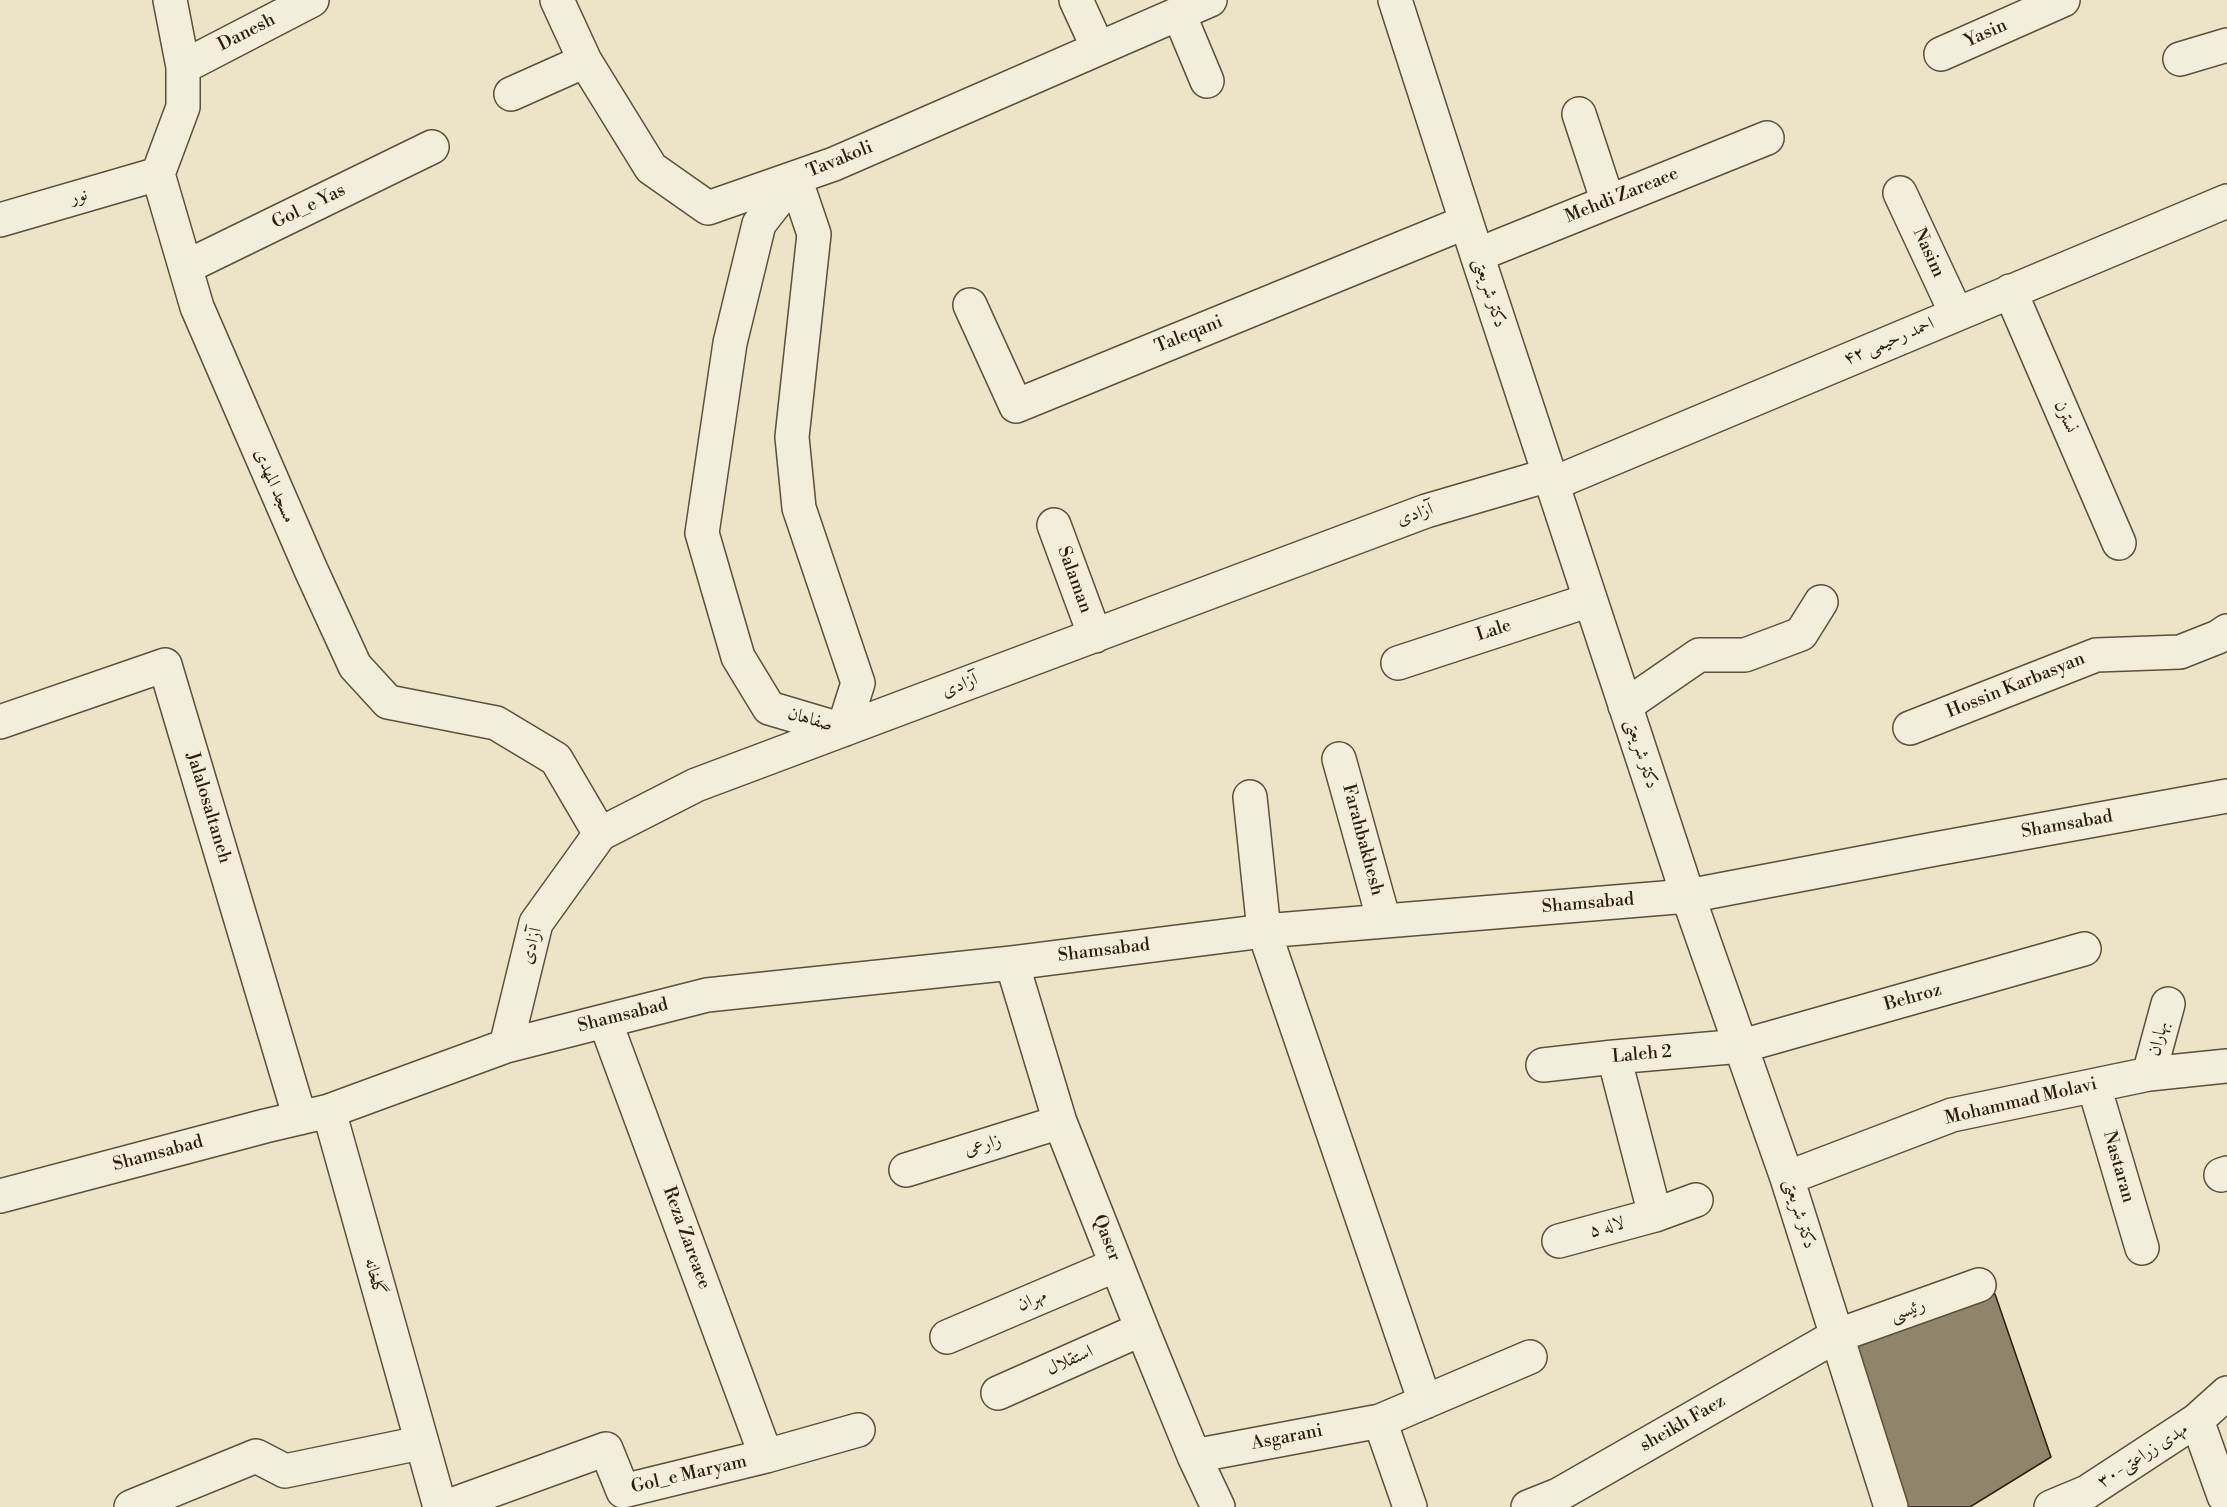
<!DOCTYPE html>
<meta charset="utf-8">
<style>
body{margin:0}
canvas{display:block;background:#ede4c8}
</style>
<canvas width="2227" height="1507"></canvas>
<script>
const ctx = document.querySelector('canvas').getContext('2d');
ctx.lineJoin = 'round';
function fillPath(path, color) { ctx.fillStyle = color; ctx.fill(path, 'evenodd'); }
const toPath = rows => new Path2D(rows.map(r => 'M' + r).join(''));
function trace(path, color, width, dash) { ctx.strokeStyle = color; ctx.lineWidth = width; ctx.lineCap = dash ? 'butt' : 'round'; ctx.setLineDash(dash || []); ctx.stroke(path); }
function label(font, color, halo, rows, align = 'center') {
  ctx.font = font + ' "Libre Bodoni",Amiri,serif'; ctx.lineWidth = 6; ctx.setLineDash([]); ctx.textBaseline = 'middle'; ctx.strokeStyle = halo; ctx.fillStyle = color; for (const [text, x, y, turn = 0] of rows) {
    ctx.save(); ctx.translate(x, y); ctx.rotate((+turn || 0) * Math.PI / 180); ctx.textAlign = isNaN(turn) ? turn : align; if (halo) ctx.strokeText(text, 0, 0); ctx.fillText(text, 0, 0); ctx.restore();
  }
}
const building = toPath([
 [1995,1294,2051,1457,1970,1507,1908,1507,1847,1340,1995,1294]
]);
fillPath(building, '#91846d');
trace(building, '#2d1d0b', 1.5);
const minor = toPath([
 [170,0,183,67,183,107,158,174,197,307,311,570,355,666,388,702,496,723,556,759,600,834],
 [557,0,585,61,651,168,708,208,834,164,1210,0],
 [1076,0,1098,48],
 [1395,0,1477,255,1688,896,1787,1178,1891,1507],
 [1179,14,1207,81],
 [1941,54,2063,0],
 [2180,59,2227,45],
 [183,67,312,0],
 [511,94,585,61],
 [1579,114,1608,202],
 [795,178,814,234,792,437,799,508,858,683,843,730,769,708,738,657,702,533,730,343,759,224,795,178],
 [1900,193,1956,313],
 [0,220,158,174],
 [1477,255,1767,138],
 [186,267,432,147],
 [2010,291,2119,543],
 [970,305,1016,406,1466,222],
 [1552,484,2227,201],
 [1054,525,1095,636],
 [1398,663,1590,600],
 [1625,706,1699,655,1745,655,1801,634,1821,602],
 [0,722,165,665,300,1118],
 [1910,728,2096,655,2180,652,2218,637,2227,631],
 [1339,759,1384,921],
 [1250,797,1264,931,1425,1402],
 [1012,963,1060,1122,1142,1329,1194,1456,1218,1507],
 [605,1021,766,1456],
 [506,1046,536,923,600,834,696,785,1426,511,1549,475],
 [1614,1057,1655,1215],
 [1543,1065,1614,1057,1742,1046,2084,949],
 [2149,1074,2168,1004],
 [2094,1086,2142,1248],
 [329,1111,440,1507],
 [906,1170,1060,1122],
 [2221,1175,2227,1173],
 [1787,1178,1952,1115,2149,1074,2227,1066],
 [0,1196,265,1126,329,1111,506,1046,707,995,1012,963,1264,931,1688,896,1935,849,2227,796],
 [1559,1241,1655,1215,1696,1200],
 [947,1337,1116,1265],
 [998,1393,1142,1329],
 [2197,1420,2224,1496,2227,1495],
 [1380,1421,1410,1507],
 [1194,1456,1380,1421,1530,1357],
 [131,1507,256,1456,285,1471,420,1443],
 [446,1507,606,1449,623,1491,766,1456,858,1430],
 [1528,1507,1558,1495,1836,1336,1979,1285],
 [2051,1507,2087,1492,2197,1420,2227,1393]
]);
trace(minor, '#5d4f3a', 36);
trace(minor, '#f3eddb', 33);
label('18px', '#2d1d0b', '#f3eddb', [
 ["Danesh",247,33,-27],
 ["Yasin",1986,34,-24],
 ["Tavakoli",840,160,-22],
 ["Mehdi Zareaee",1622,196,-22],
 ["نور",79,197,-16],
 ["Gol_e Yas",309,207,-26],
 ["Nasim",1928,253,65],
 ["دکتر شریعتی",1489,293,72],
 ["Taleqani",1189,335,-22],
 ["۴۲ احمد رحیمی",1889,342,-23],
 ["نسترن",2065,417,67],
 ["مسجد المهدی",274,486,67],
 ["آزادی",1415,515,-19],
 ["Salaman",1074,580,70],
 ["Lale",1494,631,-18],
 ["آزادی",960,686,-21],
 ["Hossin Karbasyan",2016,686,-22],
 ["صفاهان",810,720,16],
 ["دکتر شریعتی",1641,754,72],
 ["Jalalosaltaneh",208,808,73],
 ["Shamsabad",2067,825,-10],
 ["Farahbakhesh",1362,840,75],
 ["Shamsabad",1588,904,-5],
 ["آزادی",532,946,-74],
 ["Shamsabad",1104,951,-7],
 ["Behroz",1913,998,-16],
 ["Shamsabad",623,1016,-14],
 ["بهاران",2159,1039,-75],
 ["Laleh 2",1642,1055,-5],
 ["Mohammad Molavi",2021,1102,-13],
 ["زارعی",983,1146,-17],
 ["Shamsabad",158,1154,-15],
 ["Nastaran",2118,1167,74],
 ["دکتر شریعتی",1799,1214,73],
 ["لاله ۵",1607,1228,-15],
 ["Reza Zareaee",686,1238,70],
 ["Qaser",1106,1238,69],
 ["گلخانه",374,1277,75],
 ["مهران",1032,1301,-23],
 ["رئیسی",1908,1311,-20],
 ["استقلال",1070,1361,-24],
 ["sheikh Faez",1683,1424,-30],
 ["Asgarani",1287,1438,-11],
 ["۳۰-مهدی زراعتی",2143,1456,-33],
 ["Gol_e Maryam",689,1475,-13]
]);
</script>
